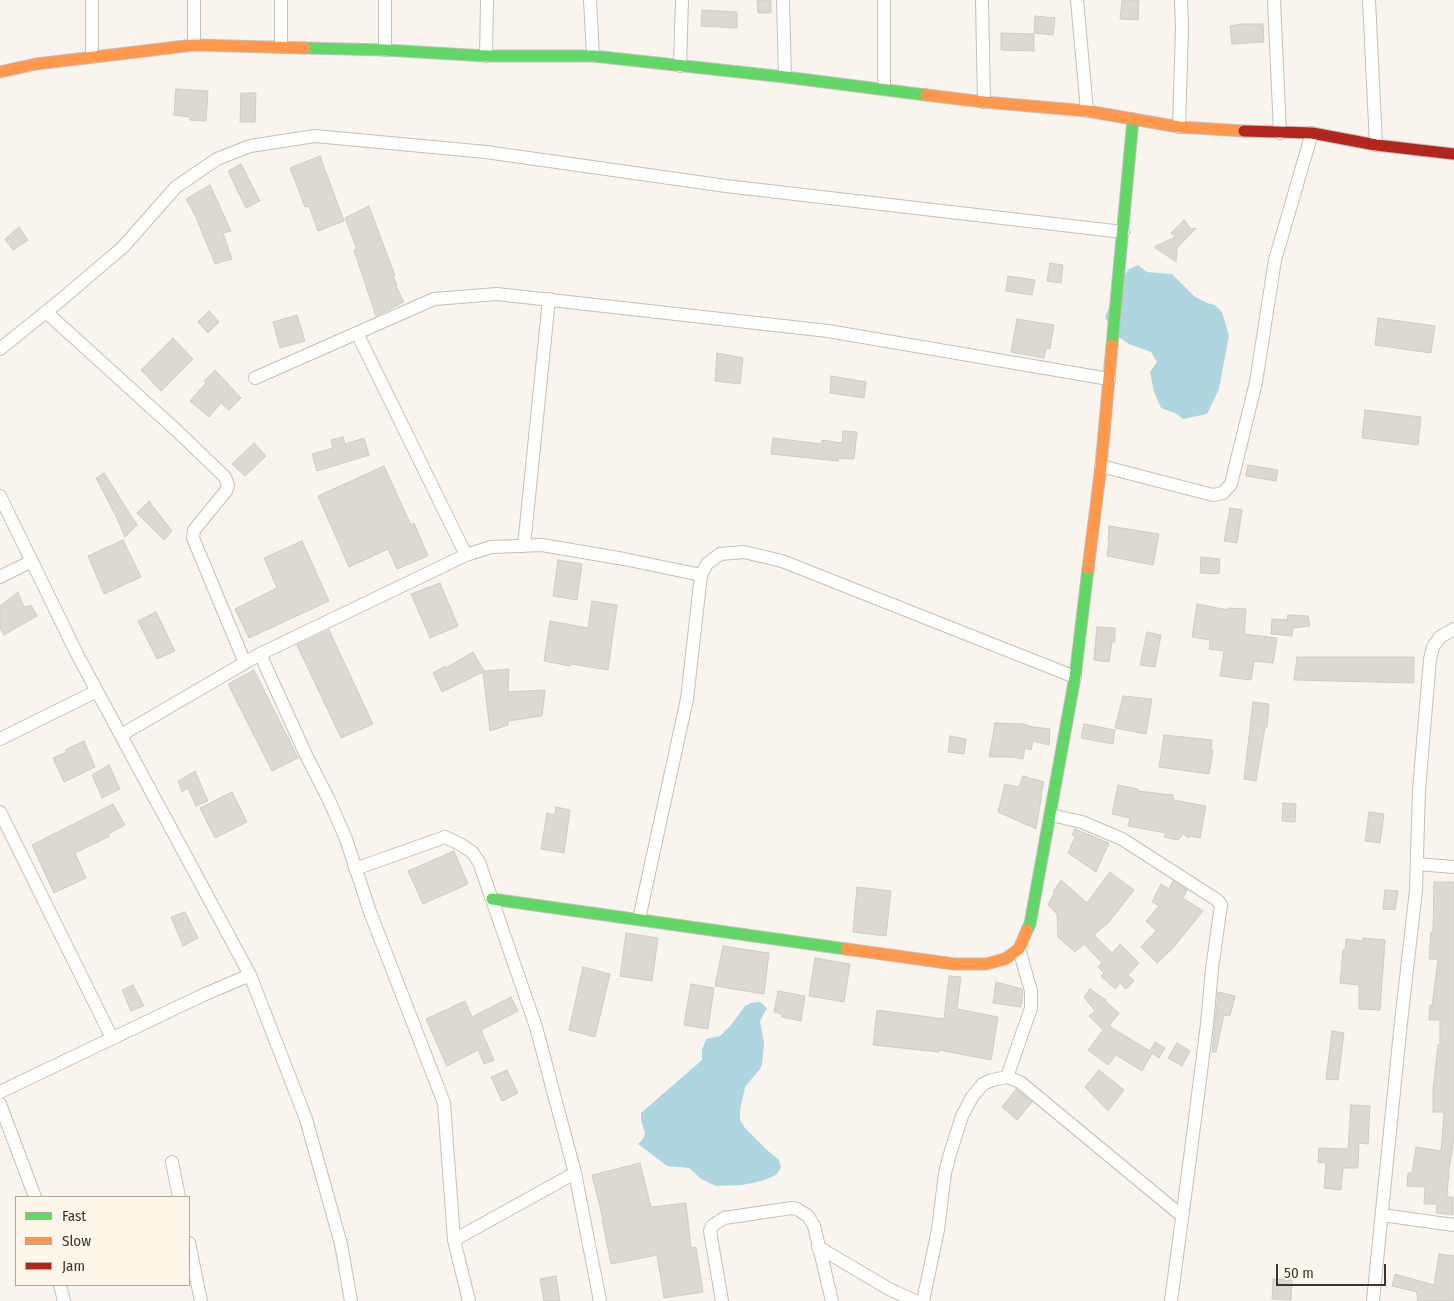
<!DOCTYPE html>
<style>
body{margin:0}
#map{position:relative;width:1454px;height:1301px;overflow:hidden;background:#f9f5ee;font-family:"Fira Sans Condensed",sans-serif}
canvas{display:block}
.legend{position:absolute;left:15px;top:1196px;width:175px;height:90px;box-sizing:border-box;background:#fef6e9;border:1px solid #b0a99f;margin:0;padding:6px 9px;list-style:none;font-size:15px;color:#3a362f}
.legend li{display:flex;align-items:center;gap:10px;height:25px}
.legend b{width:25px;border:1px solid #b0a99f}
.scale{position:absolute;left:1276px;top:1264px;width:110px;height:22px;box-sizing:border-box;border:2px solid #3a362f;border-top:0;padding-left:6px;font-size:15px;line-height:18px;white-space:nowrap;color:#3a362f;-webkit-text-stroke:4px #fef6e9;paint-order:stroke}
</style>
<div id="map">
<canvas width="1454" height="1301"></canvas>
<ul class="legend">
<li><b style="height:6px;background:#63d668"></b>Fast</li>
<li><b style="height:6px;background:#ff974d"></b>Slow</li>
<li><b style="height:6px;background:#b3261e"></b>Jam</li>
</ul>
<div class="scale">50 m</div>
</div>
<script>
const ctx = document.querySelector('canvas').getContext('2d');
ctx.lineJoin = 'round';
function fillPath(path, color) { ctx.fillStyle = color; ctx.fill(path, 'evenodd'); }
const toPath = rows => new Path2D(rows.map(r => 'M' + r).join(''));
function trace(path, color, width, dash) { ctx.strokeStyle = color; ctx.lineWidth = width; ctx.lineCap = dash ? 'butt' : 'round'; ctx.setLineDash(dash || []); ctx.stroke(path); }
fillPath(toPath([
 [1138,265,1147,272,1172,274,1194,296,1207,303,1215,305,1222,312,1229,336,1219,389,1207,414,1183,419,1175,413,1161,408,1154,392,1150,372,1157,362,1151,352,1129,344,1114,334,1105,317,1121,279,1129,269],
 [760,1002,767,1008,760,1021,764,1043,762,1064,760,1069,745,1087,740,1110,740,1120,745,1128,767,1150,779,1160,781,1168,776,1175,762,1181,742,1185,716,1186,701,1179,689,1168,667,1166,638,1144,643,1139,645,1134,641,1119,641,1113,702,1060,702,1050,706,1039,720,1036,731,1025,745,1006,751,1003]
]), '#afd6e0');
const building = toPath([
 [757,0,771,0,771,13,758,13,757,0],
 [1122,0,1139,0,1138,20,1120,19,1122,0],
 [702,10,737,12,737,28,701,26,702,10],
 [1035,16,1055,18,1053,35,1034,33,1035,16],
 [1241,24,1263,24,1264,42,1232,44,1230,26,1241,24],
 [1001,33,1034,34,1034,51,1001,50,1001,33],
 [176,89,208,91,206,121,190,120,190,117,174,115,176,89],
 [241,93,256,93,255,122,240,122,241,93],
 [320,156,344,221,318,231,309,206,305,207,290,168,320,156],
 [241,164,260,201,246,208,228,171,241,164],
 [210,185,231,231,223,233,232,259,215,264,195,215,186,199,210,185],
 [369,206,395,276,393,277,397,285,396,286,404,302,376,316,354,250,357,249,345,218,369,206],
 [1184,220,1191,229,1196,228,1177,248,1176,262,1154,247,1175,237,1171,233,1184,220],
 [19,227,28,240,13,250,5,239,19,227],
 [1050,263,1063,265,1061,283,1047,281,1050,263],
 [1008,276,1035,280,1032,295,1006,291,1008,276],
 [209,311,219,322,208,333,198,322,209,311],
 [297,315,305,341,280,348,273,322,297,315],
 [1378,318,1435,326,1431,353,1375,345,1378,318],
 [1017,319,1054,325,1050,349,1046,348,1044,358,1011,352,1017,319],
 [173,338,193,359,161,391,141,370,173,338],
 [717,353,743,358,740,384,715,381,717,353],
 [215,370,241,398,229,410,221,403,209,417,190,401,206,383,204,381,215,370],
 [831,376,866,382,864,398,830,393,831,376],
 [1365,410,1421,417,1418,445,1362,438,1365,410],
 [843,431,857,432,854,459,838,458,838,461,771,454,773,438,822,444,822,440,842,443,843,431],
 [343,437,345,444,364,438,369,455,317,471,312,454,333,448,331,440,343,437],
 [254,443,266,456,245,476,232,464,254,443],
 [1248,465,1278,470,1276,481,1246,476,1248,465],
 [384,466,411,525,414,523,428,556,397,569,388,549,349,567,318,496,384,466],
 [104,473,137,525,125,537,116,516,96,478,104,473],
 [149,501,172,531,164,540,137,513,149,501],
 [1230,508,1242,510,1237,543,1224,541,1230,508],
 [1109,526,1159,534,1153,565,1107,556,1109,541,1108,540,1109,526],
 [123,540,141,577,104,594,88,556,123,540],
 [302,541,329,601,249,638,235,609,277,588,264,558,302,541],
 [1201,557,1220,559,1219,574,1200,573,1201,557],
 [558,560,582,564,577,600,553,596,558,560],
 [440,583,458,626,430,638,411,594,440,583],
 [18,592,24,607,31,605,37,616,4,635,0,628,0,606,18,592],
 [592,601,617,605,608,670,571,664,570,666,544,661,550,621,588,628,592,601],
 [1197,604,1228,610,1228,608,1246,609,1244,634,1277,638,1273,663,1254,661,1251,680,1220,676,1224,651,1209,649,1210,640,1192,637,1197,604],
 [156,612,175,651,157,659,138,621,156,612],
 [1288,615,1308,616,1310,626,1293,628,1292,636,1271,634,1272,619,1287,620,1288,615],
 [1097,627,1115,628,1115,642,1112,642,1109,662,1094,660,1097,627],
 [329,630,373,724,341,738,297,645,329,630],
 [1147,632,1161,635,1155,667,1140,665,1147,632],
 [473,652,484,671,509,669,508,692,545,690,542,716,508,721,508,725,490,731,483,672,442,692,433,673,445,666,446,668,473,652],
 [1297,657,1414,657,1414,683,1294,680,1297,657],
 [254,670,298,758,272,771,228,684,254,670],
 [1123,696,1152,699,1146,734,1115,728,1123,696],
 [1253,702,1269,704,1267,727,1265,727,1256,781,1244,779,1253,702],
 [995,723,1023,724,1033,727,1050,729,1049,745,1033,741,1031,750,1025,748,1023,759,1012,757,989,757,995,723],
 [1084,724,1115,730,1113,744,1081,738,1084,724],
 [1164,735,1212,740,1211,750,1213,751,1209,774,1159,767,1164,735],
 [950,736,966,739,964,754,948,752,950,736],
 [84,741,95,767,64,782,53,758,67,752,65,750,84,741],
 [109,765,120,789,102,798,92,775,109,765],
 [195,771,208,801,196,806,188,788,182,792,178,781,195,771],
 [1023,776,1044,782,1041,793,1042,793,1036,829,998,812,1005,784,1019,787,1023,776],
 [1118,785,1138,789,1138,791,1173,795,1173,800,1206,806,1200,838,1190,836,1189,838,1183,834,1178,840,1164,837,1166,833,1128,826,1130,818,1112,814,1118,785],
 [232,792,247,822,215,838,200,808,232,792],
 [1283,803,1296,804,1295,822,1282,821,1283,803],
 [113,804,125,825,108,834,110,836,75,853,86,878,54,893,32,845,113,804],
 [556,807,570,810,564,853,541,849,547,813,555,815,556,807],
 [1369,812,1384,814,1380,843,1365,841,1369,812],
 [1075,829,1109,843,1096,872,1068,853,1075,837,1072,835,1075,829],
 [454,851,468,884,423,904,408,871,454,851],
 [1110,872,1134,890,1109,922,1094,935,1112,953,1120,944,1139,963,1128,975,1134,981,1126,989,1120,983,1115,989,1101,976,1104,973,1098,967,1102,963,1084,944,1075,952,1058,937,1057,914,1048,905,1054,893,1053,892,1061,880,1087,903,1110,872],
 [1173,881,1187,890,1183,898,1203,911,1173,948,1157,963,1141,947,1156,931,1146,921,1159,906,1152,902,1161,884,1169,889,1173,881],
 [1434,882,1454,882,1454,1139,1449,1169,1447,1197,1453,1197,1453,1215,1436,1213,1437,1204,1424,1204,1425,1187,1407,1186,1408,1173,1412,1173,1416,1147,1441,1151,1444,1112,1433,1112,1433,1090,1438,1045,1440,1045,1440,1020,1429,1020,1430,1005,1432,1006,1438,959,1429,959,1431,932,1433,932,1434,882],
 [857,887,891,891,886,936,853,932,857,887],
 [1385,890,1398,891,1395,910,1383,909,1385,890],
 [185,912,198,938,183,946,171,917,185,912],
 [626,933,658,938,652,981,620,976,626,933],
 [1363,938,1385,940,1380,1010,1359,1009,1359,985,1340,983,1343,950,1345,950,1346,939,1363,941,1363,938],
 [723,946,769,953,764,994,715,986,723,946],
 [815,958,850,964,844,1002,809,996,815,958],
 [583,967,610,974,595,1037,569,1030,583,967],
 [949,976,961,977,957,1009,998,1017,991,1060,939,1050,939,1052,873,1045,877,1010,944,1019,949,976],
 [996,982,1022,989,1023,994,1021,1007,993,1003,996,982],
 [691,984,714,988,708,1029,684,1025,691,984],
 [133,985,144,1006,131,1011,122,990,133,985],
 [1090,989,1106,1000,1105,1001,1119,1013,1109,1026,1150,1051,1155,1042,1165,1048,1159,1058,1152,1053,1142,1071,1116,1055,1108,1065,1088,1050,1103,1030,1089,1016,1095,1011,1084,997,1090,989],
 [778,991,805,996,801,1021,782,1017,782,1014,774,1012,778,991],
 [1218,992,1235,996,1230,1016,1224,1015,1216,1052,1212,1052,1218,992],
 [511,997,518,1011,481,1030,494,1060,484,1064,478,1050,447,1066,426,1019,465,1001,472,1017,511,997],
 [1332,1031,1344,1033,1338,1080,1326,1079,1332,1031],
 [1177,1043,1190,1051,1182,1066,1168,1058,1177,1043],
 [507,1070,518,1093,502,1101,491,1077,507,1070],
 [1099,1070,1124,1090,1108,1111,1085,1087,1099,1070],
 [1016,1089,1032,1102,1017,1120,1002,1107,1016,1089],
 [1351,1105,1370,1106,1368,1144,1359,1143,1358,1168,1343,1168,1341,1190,1324,1188,1326,1163,1318,1162,1319,1148,1348,1149,1351,1105],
 [640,1163,651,1207,686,1203,691,1248,696,1247,703,1292,664,1298,657,1255,611,1264,602,1219,603,1219,592,1175,640,1163],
 [1439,1254,1454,1256,1454,1301,1417,1301,1418,1295,1416,1294,1417,1292,1392,1286,1395,1274,1434,1285,1439,1254],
 [556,1276,560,1301,544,1301,540,1279,556,1276],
 [1273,1279,1292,1280,1291,1300,1272,1299,1273,1279]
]);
fillPath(building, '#dcd8d2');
trace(building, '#cfcbc5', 1);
const street = toPath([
 [92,0,92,57],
 [194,0,194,45],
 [590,0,593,56],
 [783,0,785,77],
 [884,0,884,89],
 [982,0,984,102],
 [1077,0,1087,111],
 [1274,0,1280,133],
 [1369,0,1376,145],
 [281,47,281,0],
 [385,50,385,0],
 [486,56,487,0],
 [680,66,682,0],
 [1179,127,1182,28,1181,0],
 [46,312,176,430,225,477,228,485,226,491,194,530,193,538,245,663],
 [357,333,466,555],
 [0,349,62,299,123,247,176,187,217,159,250,146,315,136,486,152,726,186,1123,232],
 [255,378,434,299,497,294,828,331,1109,379],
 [1101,466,1213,495,1223,493,1231,484,1256,382,1275,260,1312,133],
 [0,496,77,654,250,975,306,1119,341,1244,351,1301],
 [524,546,549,299],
 [0,577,32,561],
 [260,654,306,755,329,800,346,839,370,912,444,1103,454,1240,469,1301],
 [121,735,260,654,466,555,491,547,542,545,624,559,701,575],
 [0,739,97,691],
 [0,812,112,1038],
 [1051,815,1082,822,1122,839,1214,898,1219,902,1221,905,1212,969,1207,1024,1190,1158,1171,1301],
 [1417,864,1454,867],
 [355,869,445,837,460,844,472,852,479,862,536,1027,575,1173,600,1301],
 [639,919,687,699,701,575,707,564,720,554,744,552,782,561,1075,677],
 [1007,1077,1031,1008,1031,991,1019,949],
 [0,1092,203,995,250,975],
 [0,1104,35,1197],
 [172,1162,179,1197],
 [1382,1215,1454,1225],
 [454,1240,575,1173],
 [189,1243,201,1301],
 [818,1247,889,1289,915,1301],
 [60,1285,64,1301],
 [722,1301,710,1231,712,1226,724,1218,792,1208,797,1209,808,1216,814,1226,832,1301],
 [923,1301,938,1230,945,1173,950,1154,962,1116,972,1097,983,1084,992,1080,1007,1077,1020,1082,1182,1216],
 [1373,1301,1401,1022,1416,890,1419,790,1430,659,1433,647,1440,637,1454,629]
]);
const fast = toPath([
 [305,48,385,50,486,56,593,56,785,77,926,95],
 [1112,345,1133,119],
 [492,899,846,949],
 [1027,930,1030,924,1075,677,1088,569]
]);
const slow = toPath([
 [0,72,36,64,194,45,305,48],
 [926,95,984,102,1087,111,1179,127,1244,131],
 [1088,569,1101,466,1112,345],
 [846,949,954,964,986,964,1005,959,1019,949,1027,930]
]);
const jam = toPath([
 [1244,131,1312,133,1376,145,1454,154]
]);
trace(street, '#c4c0ba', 14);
trace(fast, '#c4c0ba', 13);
trace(slow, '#c4c0ba', 13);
trace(jam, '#c4c0ba', 13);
trace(street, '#fefefc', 12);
trace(fast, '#63d668', 11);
trace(slow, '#ff974d', 11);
trace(jam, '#b3261e', 11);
</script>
